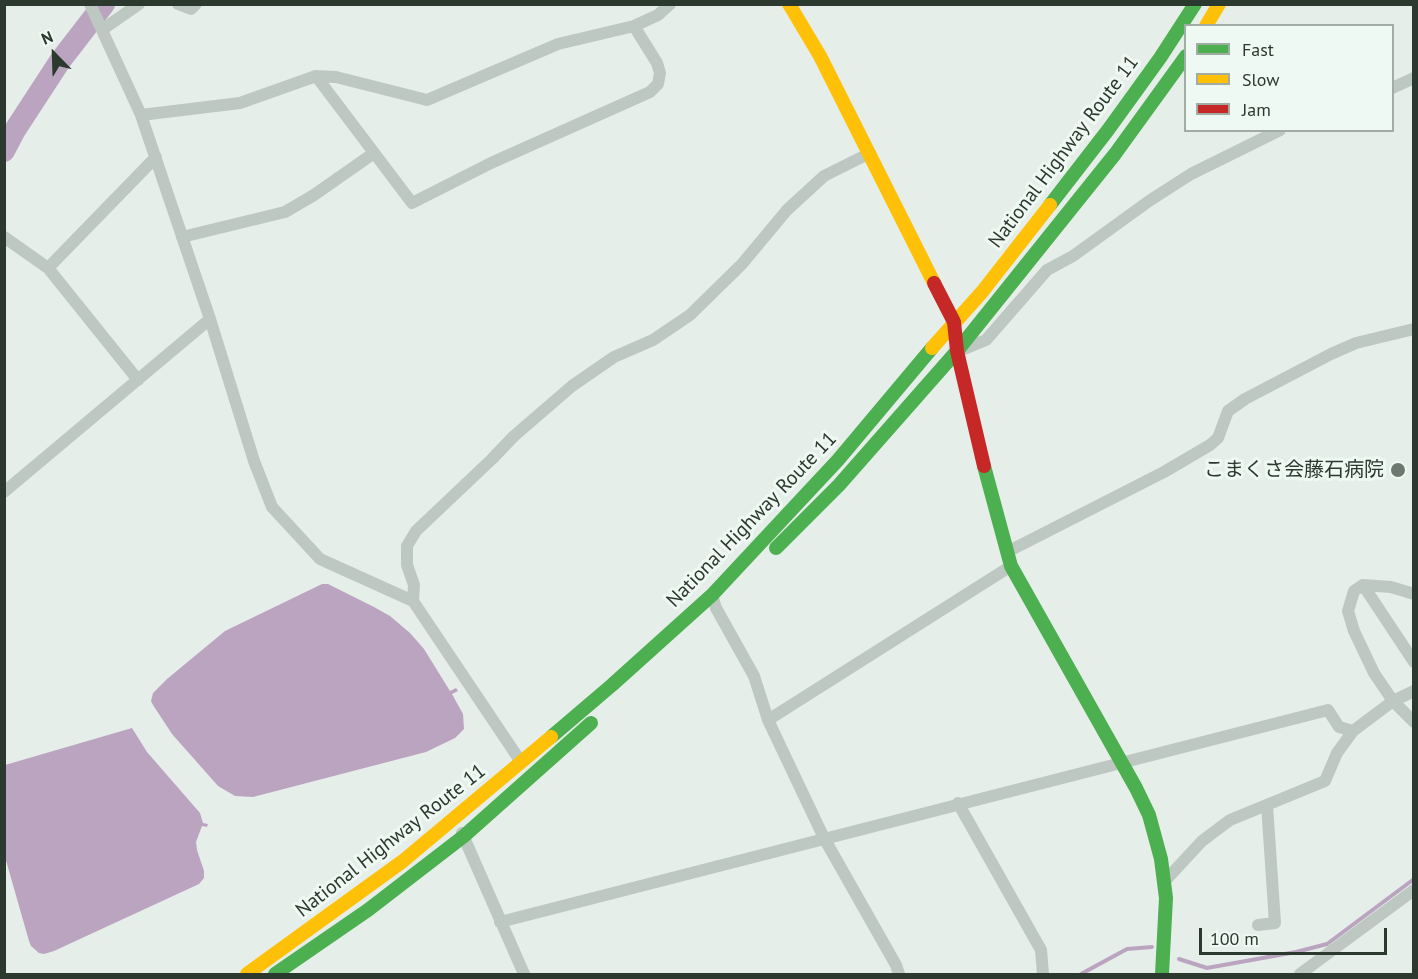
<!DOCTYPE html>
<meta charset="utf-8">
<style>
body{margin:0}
#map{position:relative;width:1418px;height:979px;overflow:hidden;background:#e6eeea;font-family:"PT Sans",sans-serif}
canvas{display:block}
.frame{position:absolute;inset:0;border:6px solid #2c392f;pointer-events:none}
.legend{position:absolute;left:1184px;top:24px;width:210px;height:108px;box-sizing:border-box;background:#eff9f3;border:2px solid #a1aca5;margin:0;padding:8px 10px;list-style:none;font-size:18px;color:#2c392f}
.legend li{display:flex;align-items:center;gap:12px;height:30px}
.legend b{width:30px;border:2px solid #a1aca5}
.north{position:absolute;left:24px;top:24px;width:60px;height:60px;-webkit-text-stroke:4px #eff9f3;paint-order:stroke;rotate:337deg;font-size:16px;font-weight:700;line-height:24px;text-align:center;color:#2c392f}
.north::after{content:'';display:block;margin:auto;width:21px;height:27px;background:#2c392f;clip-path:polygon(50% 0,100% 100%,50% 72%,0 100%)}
.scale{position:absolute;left:1199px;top:928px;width:188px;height:27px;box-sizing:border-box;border:3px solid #2c392f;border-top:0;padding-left:8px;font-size:18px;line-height:21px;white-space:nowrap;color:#2c392f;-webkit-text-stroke:4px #eff9f3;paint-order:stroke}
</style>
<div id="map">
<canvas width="1418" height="979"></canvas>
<div class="frame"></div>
<ul class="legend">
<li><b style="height:8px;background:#4caf50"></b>Fast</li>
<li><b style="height:8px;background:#ffc107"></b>Slow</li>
<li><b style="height:8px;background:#c62828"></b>Jam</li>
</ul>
<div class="north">N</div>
<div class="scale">100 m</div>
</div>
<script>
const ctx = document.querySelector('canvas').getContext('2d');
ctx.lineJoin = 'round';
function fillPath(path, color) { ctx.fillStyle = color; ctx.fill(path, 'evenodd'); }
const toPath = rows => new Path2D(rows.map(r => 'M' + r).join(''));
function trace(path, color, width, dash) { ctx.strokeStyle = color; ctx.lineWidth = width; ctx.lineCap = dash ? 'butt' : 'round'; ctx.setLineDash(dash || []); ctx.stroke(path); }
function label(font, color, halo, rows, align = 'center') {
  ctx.font = font + ' "PT Sans","Noto Sans JP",sans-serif'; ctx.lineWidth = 6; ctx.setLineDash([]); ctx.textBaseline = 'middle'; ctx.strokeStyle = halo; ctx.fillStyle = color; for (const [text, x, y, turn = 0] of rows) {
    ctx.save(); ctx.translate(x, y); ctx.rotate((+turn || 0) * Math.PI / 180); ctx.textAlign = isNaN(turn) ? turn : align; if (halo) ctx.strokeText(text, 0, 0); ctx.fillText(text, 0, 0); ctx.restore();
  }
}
fillPath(toPath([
 [322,584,328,584,374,607,390,616,410,633,424,649,450,691,456,688,458,691,452,694,463,714,464,729,455,738,426,752,253,797,235,796,218,786,172,734,153,705,151,701,153,693,167,679,225,631],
 [132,728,147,752,200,813,203,823,208,824,207,827,202,826,196,842,197,850,204,871,204,878,199,884,54,951,44,954,39,953,31,946,29,941,5,857,5,765]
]), '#bba4bf');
trace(toPath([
 [1179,959,1207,968,1296,952,1327,944,1414,879],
 [1081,974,1127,949,1152,947]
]), '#bba4bf', 4);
trace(toPath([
 [4,151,15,130,60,61,104,4]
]), '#bba4bf', 22);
trace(toPath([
 [90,4,141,115,210,319,254,461,272,507,320,559,413,601,521,762],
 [178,4,191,9,196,4],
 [103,29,139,4],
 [316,76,412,203,491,163,650,92,658,84,660,73,657,63,634,26],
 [1392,88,1414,78],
 [141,115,240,103,316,76,336,77,427,100,558,44,634,26,658,15,670,4],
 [4,237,48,268,138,380],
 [182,237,285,212,314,195,374,153],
 [48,268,156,157],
 [964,349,986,340,1047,270,1073,256,1149,201,1191,174,1280,130],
 [4,492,210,319],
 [1007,552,1164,472,1210,445,1218,438,1228,411,1245,399,1331,354,1356,343,1414,329],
 [1363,585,1414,662],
 [1414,594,1391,587,1363,585,1354,591,1348,611,1354,631,1374,673,1393,701,1414,722],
 [712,595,716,608,754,676,768,720,824,838,896,965,899,974],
 [413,601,414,585,407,565,407,546,416,531,492,459,514,436,572,386,614,357,653,340,690,315,742,264,787,210,824,176,870,153],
 [768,720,1011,566],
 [958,803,1041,950,1043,974],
 [462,833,524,974],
 [1164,882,1202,841,1230,820,1325,781,1337,753,1353,731],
 [500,922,1328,710,1339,727,1353,731,1393,701,1414,691],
 [1258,925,1275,923,1267,805],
 [1300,974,1414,890]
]), '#bec8c2', 12);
trace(toPath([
 [1050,205,1108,130,1160,58,1195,4],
 [984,466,1011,566,1136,788,1149,815,1161,859,1166,898,1162,974],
 [776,548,839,485,957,351,1115,154,1186,56],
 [551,737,612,685,712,595,838,460,932,348],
 [275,974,368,910,464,836,591,723]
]), '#4caf50', 14);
trace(toPath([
 [789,4,820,56,934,283],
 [1206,26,1219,4],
 [932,348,982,292,1050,205],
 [247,974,403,861,551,737]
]), '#ffc107', 14);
trace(toPath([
 [934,283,954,322,957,351,984,466]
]), '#c62828', 14);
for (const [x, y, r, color] of [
 [1398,470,8,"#6d7870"]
]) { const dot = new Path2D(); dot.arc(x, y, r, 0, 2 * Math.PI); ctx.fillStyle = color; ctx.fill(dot); trace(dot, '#eff9f3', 2); }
label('20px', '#2c392f', '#eff9f3', [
 ["National Highway Route 11",1064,152,-53],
 ["National Highway Route 11",752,520,-46],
 ["National Highway Route 11",391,841,-38]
]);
label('20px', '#2c392f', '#eff9f3', [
 ["こまくさ会藤石病院",1384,470]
], 'right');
</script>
